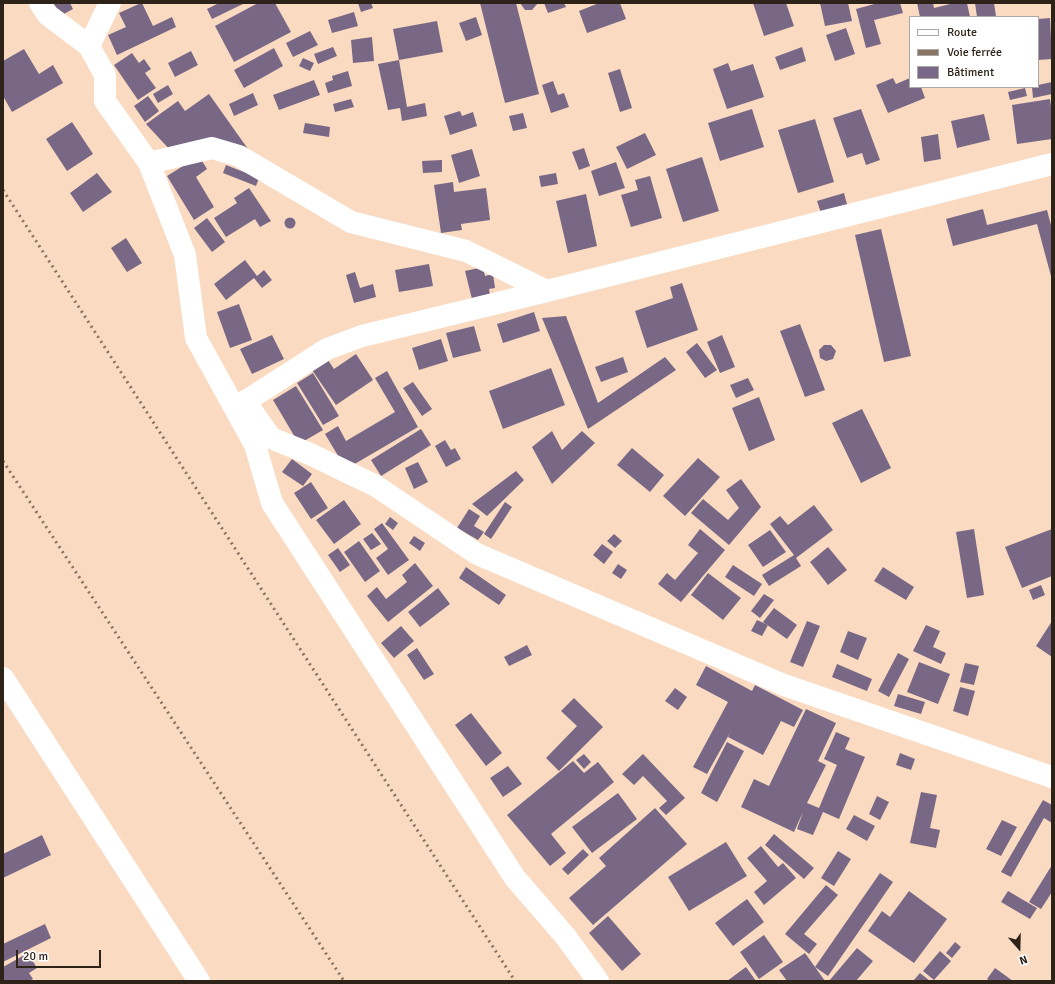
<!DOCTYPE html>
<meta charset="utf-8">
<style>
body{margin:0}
#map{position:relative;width:1055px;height:984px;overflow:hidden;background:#fadac1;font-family:Signika,sans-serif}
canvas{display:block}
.frame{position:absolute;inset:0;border:4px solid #2e2319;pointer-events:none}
.legend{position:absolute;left:909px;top:16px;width:130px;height:72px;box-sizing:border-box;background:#fff;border:1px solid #aba7a3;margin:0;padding:5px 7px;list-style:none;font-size:12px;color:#2e2319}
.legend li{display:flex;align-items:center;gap:8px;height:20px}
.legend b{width:20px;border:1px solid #aba7a3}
.north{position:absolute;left:999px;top:928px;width:40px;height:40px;-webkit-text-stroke:3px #fff;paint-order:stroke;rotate:160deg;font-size:11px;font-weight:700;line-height:16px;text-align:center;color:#2e2319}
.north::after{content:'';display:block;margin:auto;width:14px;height:18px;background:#2e2319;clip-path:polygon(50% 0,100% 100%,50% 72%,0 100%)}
.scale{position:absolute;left:16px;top:950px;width:85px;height:18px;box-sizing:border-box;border:2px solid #2e2319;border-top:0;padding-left:5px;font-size:12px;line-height:14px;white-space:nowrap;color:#2e2319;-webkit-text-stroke:3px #fff;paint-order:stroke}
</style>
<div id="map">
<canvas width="1055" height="984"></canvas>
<div class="frame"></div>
<ul class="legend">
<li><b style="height:5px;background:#fff"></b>Route</li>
<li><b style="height:5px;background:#887463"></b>Voie ferrée</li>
<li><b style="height:11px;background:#796885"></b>Bâtiment</li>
</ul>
<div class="north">N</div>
<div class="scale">20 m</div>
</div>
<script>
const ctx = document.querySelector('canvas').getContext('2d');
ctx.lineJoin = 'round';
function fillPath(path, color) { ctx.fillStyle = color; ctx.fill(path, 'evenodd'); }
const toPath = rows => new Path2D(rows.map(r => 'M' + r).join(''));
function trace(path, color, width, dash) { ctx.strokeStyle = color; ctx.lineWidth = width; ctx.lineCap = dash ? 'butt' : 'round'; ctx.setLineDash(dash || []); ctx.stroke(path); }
fillPath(toPath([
 [52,3,70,3,73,9,62,15],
 [141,3,142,3,153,26,172,17,176,27,117,55,108,35,126,27,119,13],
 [219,3,245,3,212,19,207,9],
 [258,3,275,3,291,32,234,62,215,26],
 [358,3,371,3,373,8,361,12],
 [480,3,516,3,539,94,505,103],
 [520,3,538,3,532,10,525,10],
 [544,3,564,3,566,7,548,13],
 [599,3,620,3,626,19,587,33,579,11],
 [753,3,786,3,794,26,764,36],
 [820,3,848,3,852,21,825,26],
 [878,3,900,3,903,13,874,20,881,44,866,48,856,9],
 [917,3,933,3,934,8,954,3,967,3,970,17,920,17],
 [975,3,994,3,996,16,977,17],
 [354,12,358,26,332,33,328,20],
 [476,17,482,35,466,41,459,23],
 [1050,18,1052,59,1038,60,1038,19],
 [437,21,443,52,399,60,393,29],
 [846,28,855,54,835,61,826,35],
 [310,31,318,45,293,57,286,43],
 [372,37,374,61,353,63,351,40],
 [333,47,337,56,318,64,314,54],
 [802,47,806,61,780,70,775,57],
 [274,48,283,66,244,88,234,70],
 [24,49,39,74,53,65,63,83,12,112,3,96,3,61],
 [191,51,198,65,175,77,168,63],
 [132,53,139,63,144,59,151,69,145,73,156,88,138,100,114,65],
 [303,58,314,63,310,71,299,66],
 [399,60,407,107,425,103,427,116,402,121,400,108,388,110,378,64],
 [728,63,731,71,753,64,764,97,727,109,713,69],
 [620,69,632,108,620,112,608,73],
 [348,71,352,86,328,93,325,83,333,80,332,76],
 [893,78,896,84,910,78,910,87,921,87,925,98,888,113,876,85],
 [314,80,320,95,279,110,273,95],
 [553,81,558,95,564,93,569,107,551,113,542,85],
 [1052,82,1052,94,1033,98,1032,87,1038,87,1038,85],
 [168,85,173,94,158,103,153,94],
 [1025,88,1027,96,1010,100,1008,92],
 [253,93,258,105,234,116,229,104],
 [209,94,248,149,172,152,146,124,178,101,185,111],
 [148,96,159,111,145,122,134,106],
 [351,99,354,107,335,112,333,104],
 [1050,99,1052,113,1052,139,1017,144,1012,105],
 [752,109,764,147,720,161,708,123],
 [861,109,880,160,866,165,862,153,847,158,833,118],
 [460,111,462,116,473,112,477,126,450,135,444,116],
 [523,113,527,128,513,131,509,116],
 [984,114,990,140,957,148,951,121],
 [815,119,834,182,798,193,778,130],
 [72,122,93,154,67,171,46,139],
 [305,123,330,127,329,137,303,133],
 [645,133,656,155,627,169,616,147],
 [938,134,941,159,924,162,921,137],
 [584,148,590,166,579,170,572,152],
 [472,149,480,176,459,183,451,155],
 [199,156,207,169,196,177,214,207,194,220,167,176],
 [702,157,719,211,683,222,666,169],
 [442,160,442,172,423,173,422,161],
 [616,162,625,188,599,196,591,171],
 [226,165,259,178,256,186,223,173],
 [97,173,112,192,83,212,70,193],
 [556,173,558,184,541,187,539,176],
 [650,176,662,218,631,227,621,195,638,190,635,180],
 [453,182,454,192,486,188,490,220,461,224,462,230,441,233,434,185],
 [249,188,271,221,260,227,255,219,226,237,214,218,237,203,234,198],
 [844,193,848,208,822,216,817,201],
 [586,194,597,246,568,253,556,201],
 [983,209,987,225,1047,210,1052,229,1052,280,1037,224,953,246,946,219],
 '284.5 223a5.5 5.5 0 1 1 11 0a5.5 5.5 0 1 1-11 0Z',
 [207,218,225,242,212,252,194,228],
 [881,229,911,356,884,362,855,235],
 [126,238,142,263,127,272,111,248],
 [245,260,257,276,264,270,272,280,262,288,254,278,226,300,214,284],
 [429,264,433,286,399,292,395,270],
 [483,267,485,276,493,274,495,288,489,289,490,295,472,299,465,271],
 [355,272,360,288,373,284,376,297,354,303,346,275],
 [682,283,698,330,647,348,635,311,673,298,670,287],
 [239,304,252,340,230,348,217,312],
 [534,312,540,331,503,343,497,324],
 [566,316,598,403,665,357,676,370,588,429,542,318],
 [800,324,825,390,805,397,780,331],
 [474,326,481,351,453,358,446,333],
 [272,335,284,359,252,374,240,349],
 [722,335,735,367,720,373,707,342],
 [441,339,448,361,419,370,412,348],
 [697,343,717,370,705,378,686,352],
 [824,345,831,345,836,351,833,359,826,361,820,358,819,350],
 [356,354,373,380,336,405,312,370,328,360,334,369],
 [623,357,628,372,601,382,595,367],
 [551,368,565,405,503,429,489,391],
 [387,371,418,427,346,469,325,434,338,426,346,441,395,412,375,378],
 [313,373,339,416,323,425,297,383],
 [748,378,754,390,736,398,730,385],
 [413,382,432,409,422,416,403,388],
 [296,386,323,430,299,444,273,400],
 [759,397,775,440,749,451,732,408],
 [862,409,891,468,861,483,832,423],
 [421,429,431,445,381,476,371,460],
 [552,431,562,450,582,431,595,443,552,484,532,447],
 [445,440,451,450,455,448,461,459,446,467,435,446],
 [632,448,664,475,650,492,617,465],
 [698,458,720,477,685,516,663,496],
 [292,459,312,474,303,486,282,472],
 [418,462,428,482,414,489,405,468],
 [516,471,524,480,487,516,472,504],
 [741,479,761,507,729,545,691,513,703,499,728,520,739,508,726,490],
 [311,482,328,508,311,519,294,493],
 [344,500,361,524,334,544,316,520],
 [505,502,512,507,491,539,484,534],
 [814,505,833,530,796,558,801,566,769,586,762,575,794,555,770,524,780,516,788,525],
 [469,509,480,516,474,526,484,532,478,540,457,528],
 [390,517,398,523,393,530,385,524],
 [382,523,409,560,388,575,376,558,388,549,374,529],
 [700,529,725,550,681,602,658,584,667,573,675,580,698,553,688,545],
 [974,529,984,595,967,598,956,532],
 [1052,529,1052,576,1022,588,1005,547],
 [770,530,786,552,763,567,748,545],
 [372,533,381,544,371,550,363,539],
 [614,534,622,541,615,548,607,541],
 [414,536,425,543,420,551,409,543],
 [359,541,380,571,365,582,344,552],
 [602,544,613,552,604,564,593,555],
 [828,547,847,570,828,585,810,562],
 [338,548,350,565,340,572,328,555],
 [415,563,433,586,388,622,367,596,377,587,386,599,407,582,402,575],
 [618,564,627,570,621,579,612,573],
 [733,565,762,584,754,596,725,577],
 [466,567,506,595,499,605,459,578],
 [883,567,914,587,906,600,874,581],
 [708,573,741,598,723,620,691,595],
 [1041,585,1045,595,1033,600,1029,590],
 [438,588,450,604,420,627,408,612],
 [764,594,774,600,760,618,751,611],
 [774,608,797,625,787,639,763,622],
 [757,620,768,625,762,636,751,631],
 [807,621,820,626,803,667,790,662],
 [1052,621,1052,657,1036,646],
 [926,625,940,631,933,647,946,653,941,664,913,651],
 [401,626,414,641,394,658,381,643],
 [848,631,867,638,858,660,840,652],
 [527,645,532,655,509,666,504,657],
 [417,648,434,674,424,680,407,655],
 [898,653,909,659,889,697,878,691],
 [919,662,950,674,938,704,907,692],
 [965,663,979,666,974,685,960,682],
 [837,664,872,679,867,691,832,677],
 [706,666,752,691,755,685,803,710,794,727,781,721,763,755,728,737,731,731,707,774,693,767,728,702,696,685],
 [960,687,975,691,968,716,953,711],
 [675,688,687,697,678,710,665,701],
 [898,694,925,702,921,714,894,706],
 [574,698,603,727,559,771,546,758,577,726,561,711],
 [806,709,836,723,818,761,826,765,807,803,819,808,837,765,824,759,836,732,850,738,845,749,865,757,839,819,823,812,813,835,797,829,803,812,794,832,741,807,754,779,769,786],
 [471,713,502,753,486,766,455,725],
 [727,742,744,751,717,802,701,793],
 [900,753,915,759,911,770,896,765],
 [584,754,591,762,584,769,576,760],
 [643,754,685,798,666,815,659,808,667,801,643,776,634,785,622,774],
 [573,761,584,773,598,762,614,782,551,834,566,853,550,866,507,815],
 [508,766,522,784,503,797,490,778],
 [921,792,937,795,930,828,940,830,936,848,910,843],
 [618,793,637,819,592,853,572,827],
 [877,796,889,802,880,820,869,814],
 [1043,800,1052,805,1052,823,1044,818,1011,877,1001,872],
 [655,808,687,844,593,925,569,898,606,866,599,858],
 [854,815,875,826,867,841,846,829],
 [1002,820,1017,827,1001,856,986,849],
 [774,834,814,868,804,879,765,845],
 [42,835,51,855,3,878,3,854],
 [726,842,747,876,689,911,668,877],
 [761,846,778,867,783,863,796,878,764,905,754,892,767,881,747,858],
 [583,849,589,855,568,875,562,869],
 [838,851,851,859,834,886,821,878],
 [1052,865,1052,892,1041,909,1029,902],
 [880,873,893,882,828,976,815,967],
 [826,885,838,895,804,934,817,944,809,954,785,934],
 [909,891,947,919,914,963,868,931,882,911,890,917],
 [1008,891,1037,908,1030,919,1001,902],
 [747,899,764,922,733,946,715,923],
 [608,916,641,954,622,971,589,933],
 [45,924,51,938,3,962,3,944],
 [764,935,783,962,759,979,740,952],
 [955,942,961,947,952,958,946,953],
 [857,948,873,961,856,981,829,981],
 [940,951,951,961,934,980,923,971],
 [28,953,37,968,29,973,33,979,29,981,3,981,3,967],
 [805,953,825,981,787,981,779,970],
 [746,967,756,981,727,981],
 [995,968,1013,981,990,981,987,979],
 [920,973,930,981,913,981]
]), '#796885');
trace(toPath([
 [40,3,48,15,89,46,105,75,105,101,149,163,185,255,196,338,255,445,272,503,515,878,566,937,598,981],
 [89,46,110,3],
 [149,163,212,148,239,156,351,222,466,251,547,291],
 [245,401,271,438,310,454,376,486,477,554,784,685,1052,777],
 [235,408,327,349,362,336,547,291,1052,164],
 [3,678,199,981]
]), '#fff', 22);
trace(toPath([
 [3,190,515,981],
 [3,461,344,981]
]), '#887463', 3, [2, 4]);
</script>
